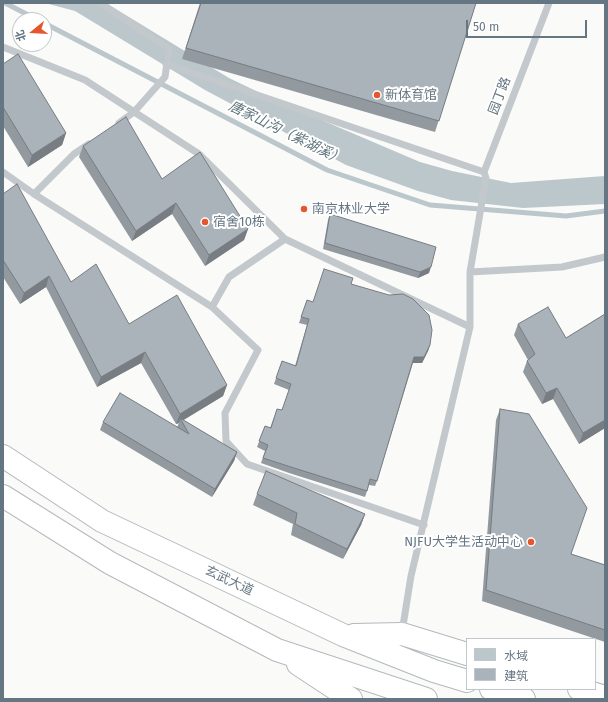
<!DOCTYPE html>
<meta charset="utf-8">
<style>
body{margin:0}
#map{position:relative;width:608px;height:702px;overflow:hidden;background:#fafaf8;font-family:"Fira Sans","Noto Sans SC",sans-serif}
canvas{display:block}
.frame{position:absolute;inset:0;border:4px solid #657683;pointer-events:none}
.legend{position:absolute;left:466px;top:638px;width:130px;height:52px;box-sizing:border-box;background:#fff;border:1px solid #c1c8cd;margin:0;padding:5px 7px;list-style:none;font-size:12px;color:#657683}
.legend li{display:flex;align-items:center;gap:8px;height:20px}
.legend b{width:20px;border:1px solid #c1c8cd}
.north{position:absolute;left:12px;top:12px;width:40px;height:40px;box-sizing:border-box;background:#fff;border:1px solid #c1c8cd;border-radius:50%;rotate:252deg;font-size:11px;font-weight:700;line-height:16px;text-align:center;color:#657683}
.north::after{content:'';display:block;margin:auto;width:14px;height:18px;background:#e4572e;clip-path:polygon(50% 0,100% 100%,50% 72%,0 100%)}
.scale{position:absolute;left:466px;top:20px;width:121px;height:18px;box-sizing:border-box;border:2px solid #657683;border-top:0;padding-left:5px;font-size:12px;line-height:14px;white-space:nowrap;color:#657683;-webkit-text-stroke:3px #fff;paint-order:stroke}
</style>
<div id="map">
<canvas width="608" height="702"></canvas>
<div class="frame"></div>
<ul class="legend">
<li><b style="height:11px;background:#bbc7cb"></b>水域</li>
<li><b style="height:11px;background:#aab3b9"></b>建筑</li>
</ul>
<div class="north">北</div>
<div class="scale">50 m</div>
</div>
<script>
const ctx = document.querySelector('canvas').getContext('2d');
ctx.lineJoin = 'round';
function fillPath(path, color) { ctx.fillStyle = color; ctx.fill(path, 'evenodd'); }
const toPath = rows => new Path2D(rows.map(r => 'M' + r).join(''));
function trace(path, color, width, dash) { ctx.strokeStyle = color; ctx.lineWidth = width; ctx.lineCap = dash ? 'butt' : 'round'; ctx.setLineDash(dash || []); ctx.stroke(path); }
function label(font, color, halo, rows, align = 'center') {
  ctx.font = font + ' "Fira Sans","Noto Sans SC",sans-serif'; ctx.lineWidth = 4; ctx.setLineDash([]); ctx.textBaseline = 'middle'; ctx.strokeStyle = halo; ctx.fillStyle = color; for (const [text, x, y, turn = 0] of rows) {
    ctx.save(); ctx.translate(x, y); ctx.rotate((+turn || 0) * Math.PI / 180); ctx.textAlign = isNaN(turn) ? turn : align; if (halo) ctx.strokeText(text, 0, 0); ctx.fillText(text, 0, 0); ctx.restore();
  }
}
fillPath(toPath([
 [45,3,106,3,229,78,277,101,420,162,452,171,511,183,605,176,605,204,523,208,451,200,418,191,346,165,205,90,75,11]
]), '#bbc7cb');
trace(toPath([
 [5,3,38,20],
 [44,23,327,170,430,205,566,216,605,211]
]), '#bbc7cb', 5);
const highway = toPath([
 [3,456,102,521,343,635,434,671,467,681],
 [3,496,110,563,277,650,426,699],
 [354,635,402,634,467,654],
 [298,664,351,699],
 [491,689,524,699],
 [579,689,605,697]
]);
trace(highway, '#b4b9bd', 24);
trace(toPath([
 [100,3,169,49,165,77,134,112,119,123],
 [3,47,85,80,199,154,285,239,470,327],
 [166,64,484,172],
 [3,172,34,194,212,307],
 [34,194,74,154,89,144],
 [285,239,229,277,212,307,258,350,225,413,226,441,247,464,424,525],
 [470,272,562,267,605,257],
 [402,632,411,576,470,327,470,272,486,178,484,172,549,3]
]), '#c3c8cc', 7);
trace(highway, '#fff', 22);
fillPath(toPath([
 [200,3,476,3,435,132,182,59],
 [3,64,66,133,62,145,28,167,3,126],
 [83,146,162,179,248,229,244,240,205,266,172,214,132,241,79,157],
 [3,194,71,282,129,324,227,385,223,396,183,420,237,452,234,461,212,497,100,430,103,422,177,427,179,423,176,424,141,363,97,387,46,287,20,304,3,277],
 [330,214,429,273,418,278,323,249,328,220],
 [351,284,430,345,428,351,422,363,413,363,377,481,375,486,369,485,365,497,289,473,261,463,265,451,257,447,265,426,270,428,277,409,282,410,289,390,274,384,282,361,295,366,307,325,299,323,307,300,313,302],
 [605,314,605,428,579,444,553,399,542,404,523,372,527,361,528,360,514,335,518,324,566,338],
 [500,409,571,554,605,565,605,642,482,601,496,420],
 [257,494,365,514,361,525,343,559,291,535,293,524,253,505]
]), '#929a9f');
fillPath(toPath([
 [66,133,62,145,28,167,32,155],
 [176,203,172,214,132,241,136,231],
 [248,229,244,240,205,266,209,255],
 [431,267,429,273,418,278,420,272],
 [49,276,46,287,20,304,24,293],
 [430,345,428,351,422,363,412,363,414,357],
 [145,352,141,363,97,387,101,377],
 [227,385,223,396,182,421,180,418,179,423,176,424,180,414],
 [557,388,553,399,542,404,546,393],
 [605,420,605,428,579,444,583,433],
 [237,452,234,461,212,497,215,489],
 [365,514,361,525,343,559,347,549]
]), '#777d82');
const building = toPath([
 [201,3,476,3,439,121,186,48,201,3],
 [18,54,66,133,32,155,3,107,3,64,18,54],
 [126,117,162,179,200,152,248,229,209,255,176,203,136,231,83,146,126,117],
 [17,184,71,282,96,264,129,324,177,295,227,385,180,414,145,352,101,377,49,276,24,293,3,260,3,194,17,184],
 [330,214,436,247,431,267,420,272,325,243,330,214],
 [324,269,353,278,351,284,389,295,403,294,413,299,429,315,432,330,430,345,424,357,414,357,377,481,370,479,367,491,291,467,263,458,268,445,259,441,265,426,271,428,277,409,282,410,291,384,276,378,282,361,296,366,309,319,301,317,307,300,313,302,324,269],
 [548,307,566,338,605,314,605,420,583,433,557,388,546,393,527,361,535,354,518,324,548,307],
 [120,393,189,434,180,418,237,452,215,489,103,422,120,393],
 [500,409,529,414,587,508,571,554,605,565,605,630,486,590,500,409],
 [266,471,365,514,347,549,295,524,297,513,257,494,266,471]
]);
fillPath(building, '#aab3b9');
trace(building, '#777d82', 1);
for (const [x, y, r, color] of [
 [377,95,4,"#e4572e"],
 [304,209,4,"#e4572e"],
 [205,222,4,"#e4572e"],
 [531,542,4,"#e4572e"]
]) { const dot = new Path2D(); dot.arc(x, y, r, 0, 2 * Math.PI); ctx.fillStyle = color; ctx.fill(dot); trace(dot, '#fff', 1.5); }
label('13px', '#657683', '#fff', [
 ["新体育馆",385,95],
 ["南京林业大学",312,209],
 ["宿舍10栋",213,222],
 ["NJFU大学生活动中心",523,542,"right"]
], 'left');
label('13px', '#657683', '#fff', [
 ["园丁路",500,96,-69],
 ["玄武大道",229,581,25]
]);
label('italic 14px', '#60757c', '#fff', [
 ["唐家山沟（紫湖溪）",286,133,26]
]);
</script>
